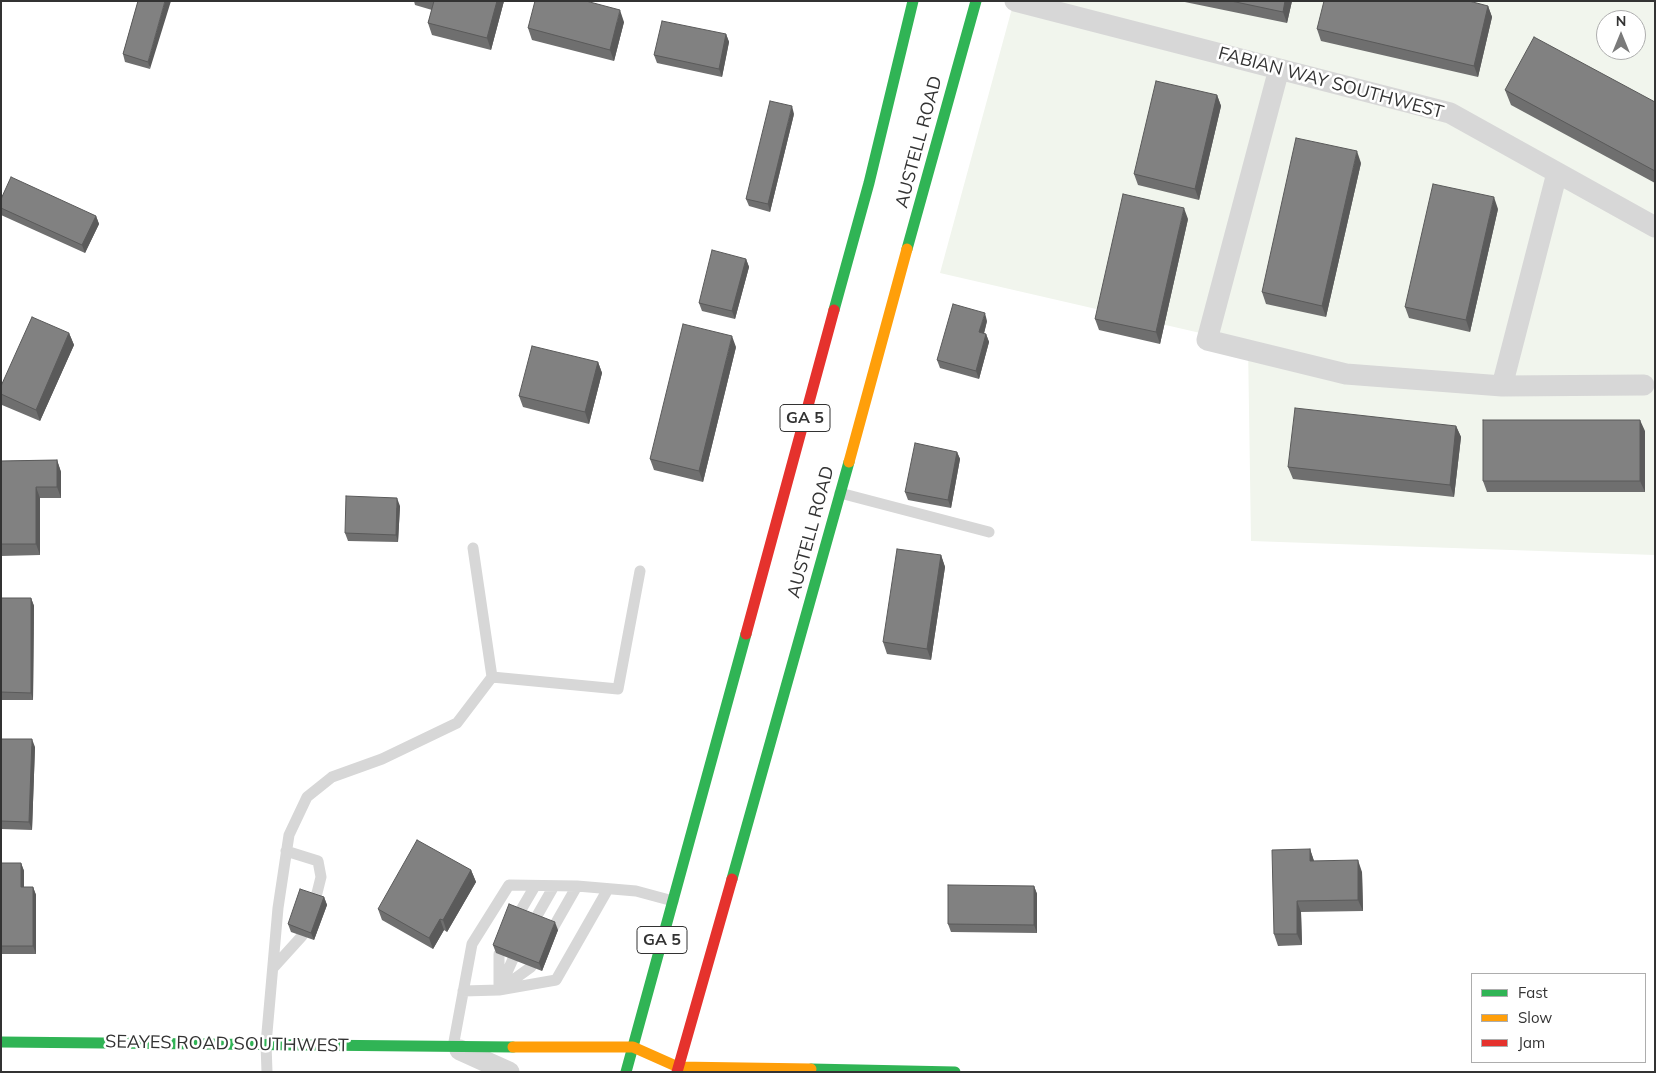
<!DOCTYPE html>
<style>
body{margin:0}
#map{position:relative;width:1656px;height:1073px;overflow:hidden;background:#fff;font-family:Mulish,sans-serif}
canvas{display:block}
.frame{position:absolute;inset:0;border:2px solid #333;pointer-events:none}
.legend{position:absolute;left:1471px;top:973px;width:175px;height:90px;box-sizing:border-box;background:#fff;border:1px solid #adadad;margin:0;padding:6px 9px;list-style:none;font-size:15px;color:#333}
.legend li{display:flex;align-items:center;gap:10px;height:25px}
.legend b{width:25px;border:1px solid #adadad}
.north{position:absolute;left:1596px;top:10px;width:50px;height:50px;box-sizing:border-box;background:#fff;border:1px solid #adadad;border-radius:50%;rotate:0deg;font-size:14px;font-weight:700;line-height:20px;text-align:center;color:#333}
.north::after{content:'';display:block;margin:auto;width:18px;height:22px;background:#7a7a7a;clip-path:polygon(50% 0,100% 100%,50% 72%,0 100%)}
</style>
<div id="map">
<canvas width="1656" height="1073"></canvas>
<div class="frame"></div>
<ul class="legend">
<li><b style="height:6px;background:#30b455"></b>Fast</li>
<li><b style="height:6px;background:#ff9f0a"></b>Slow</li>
<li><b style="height:6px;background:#e5322d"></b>Jam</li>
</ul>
<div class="north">N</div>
</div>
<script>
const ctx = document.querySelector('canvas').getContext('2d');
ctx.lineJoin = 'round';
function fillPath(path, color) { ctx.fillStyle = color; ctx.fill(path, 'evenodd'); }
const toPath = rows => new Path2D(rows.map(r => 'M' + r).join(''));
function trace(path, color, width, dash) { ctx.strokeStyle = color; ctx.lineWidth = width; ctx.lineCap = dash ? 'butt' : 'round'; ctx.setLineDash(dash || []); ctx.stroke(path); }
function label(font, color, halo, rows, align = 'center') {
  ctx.font = font + ' Mulish,sans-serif'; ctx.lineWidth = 5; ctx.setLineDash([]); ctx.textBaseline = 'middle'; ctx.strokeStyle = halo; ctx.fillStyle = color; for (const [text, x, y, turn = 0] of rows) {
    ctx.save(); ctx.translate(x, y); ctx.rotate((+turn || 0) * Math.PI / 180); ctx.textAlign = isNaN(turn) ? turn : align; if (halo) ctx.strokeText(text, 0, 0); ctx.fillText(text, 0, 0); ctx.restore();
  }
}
fillPath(toPath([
 [1014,1,1655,1,1655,555,1251,541,1248,344,940,273],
 [1606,20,1636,20,1636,50,1606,50]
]), '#f1f5ed');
trace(toPath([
 [840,493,989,532],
 [492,677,618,689,640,571],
 [286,851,318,861,321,877,315,901],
 [518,915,535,886],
 [534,921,554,886],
 [553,928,577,886],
 [273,968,302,936],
 [499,986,499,954],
 [502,988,531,967],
 [499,990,556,980,608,889],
 [463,991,499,990,513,959],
 [453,1047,472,944,509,885,577,886,636,891,673,901],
 [267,1072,266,1044,278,908,289,835,307,797,332,777,382,759,457,723,492,677,473,548]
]), '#d7d7d7', 11);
trace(toPath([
 [1015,1,1450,113,1655,227],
 [1279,69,1207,340,1346,374,1502,386,1644,385],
 [1502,386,1557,173],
 [460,1050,509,1072]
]), '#d7d7d7', 21);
trace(toPath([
 [907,249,976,1],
 [834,310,869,183,913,1],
 [732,879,849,462],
 [1,1042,513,1047],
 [811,1069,955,1072],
 [626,1072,746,634]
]), '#30b455', 11);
trace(toPath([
 [849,462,907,249],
 [513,1047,633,1047,678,1067,811,1069]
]), '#ff9f0a', 11);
trace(toPath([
 [746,634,834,310],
 [677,1072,732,879]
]), '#e5322d', 11);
fillPath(toPath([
 [138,1,150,69,125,62,123,54],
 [414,1,504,1,491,50,432,35,428,23,432,10,415,5],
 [1180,1,1292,1,1287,23],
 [1488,6,1492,17,1478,77,1321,41,1317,29],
 [624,22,614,61,532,40,528,28],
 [726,34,729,42,722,77,657,63,654,55],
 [1505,90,1655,102,1655,183,1511,105],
 [1217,95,1221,106,1199,200,1138,185,1134,174],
 [794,114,770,212,749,206,746,199],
 [1361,163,1326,317,1266,304,1262,292],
 [1,199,96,216,99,224,85,253,1,215],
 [1498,209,1470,332,1409,318,1405,307],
 [1188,219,1160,344,1099,330,1095,319],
 [746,259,749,267,735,319,702,311,699,303],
 [987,321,984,334,986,334,989,342,979,379,940,368,937,360],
 [69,333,74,345,40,421,2,405,1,402,1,386],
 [736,347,703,482,654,470,650,459],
 [598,362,602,373,589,424,523,407,519,396],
 [1456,426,1461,437,1454,497,1293,479,1288,467],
 [1645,431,1645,492,1487,492,1483,481],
 [957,452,960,459,951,508,908,500,905,492],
 [57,460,61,472,61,498,40,498,40,555,1,556,1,461],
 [400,506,398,542,348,541,345,533],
 [941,555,945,567,931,660,887,654,883,642],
 [1,598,31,598,34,606,33,700,1,700],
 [1,739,35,747,32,830,1,829],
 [1310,849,1314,861,1362,872,1363,911,1301,912,1302,945,1278,946,1274,934],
 [1,863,21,863,24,871,24,887,33,887,36,895,36,954,1,954],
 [471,870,476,882,447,932,444,930,433,949,382,920,378,909],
 [1034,886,1037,894,1037,933,951,932,948,924],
 [324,897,327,905,314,940,291,932,288,924],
 [558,930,542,971,496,953,493,945]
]), '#6f6f6f');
fillPath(toPath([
 [165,1,171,1,150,69,148,62],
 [497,1,504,1,491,50,487,38],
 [1285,1,1292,1,1287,23,1283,12],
 [1488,6,1492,17,1478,77,1474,66],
 [620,10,624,22,614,61,610,50],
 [726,34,729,42,722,77,719,69],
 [1217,95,1221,106,1199,200,1195,189],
 [792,106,794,114,770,212,768,204],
 [1357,151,1361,163,1326,317,1322,306],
 [1494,197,1498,209,1470,332,1466,320],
 [1184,208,1188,219,1160,344,1156,332],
 [96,216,99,224,85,253,82,245],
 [746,259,749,267,735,319,732,311],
 [985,313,987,321,982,340,979,332],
 [69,333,74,345,40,421,36,410],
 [986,334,989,342,979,379,976,371],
 [732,336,736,347,703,482,699,471],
 [598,362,602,373,589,424,585,412],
 [1640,420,1645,431,1645,492,1640,481],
 [1456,426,1461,437,1454,497,1450,485],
 [957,452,960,459,951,508,948,500],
 [57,460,61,472,61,498,57,487],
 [36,487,40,498,40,555,36,544],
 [397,498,400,506,398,542,396,535],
 [941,555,945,567,931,660,927,649],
 [31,598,34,606,33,700,31,693],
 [32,739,35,747,32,830,29,822],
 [1310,849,1314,861,1314,873,1310,861],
 [1358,860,1362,872,1363,911,1358,900],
 [21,863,24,871,24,895,21,887],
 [471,870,476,882,447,932,443,920],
 [1034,886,1037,894,1037,933,1034,925],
 [33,887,36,895,36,954,33,946],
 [324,897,327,905,314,940,311,933],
 [1297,901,1301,912,1302,945,1297,934],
 [440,919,444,930,433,949,429,938],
 [555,922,558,930,542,971,539,963]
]), '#5a5a5a');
const building = toPath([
 [138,1,165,1,148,62,123,54,138,1],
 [434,1,497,1,487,38,428,23,434,1],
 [535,1,586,1,620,10,610,50,528,28,535,1],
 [1231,1,1285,1,1283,12,1231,1],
 [1324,1,1469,1,1488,6,1474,66,1317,29,1324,1],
 [662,21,726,34,719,69,654,55,662,21],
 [1534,37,1655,102,1655,171,1505,90,1534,37],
 [1156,81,1217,95,1195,189,1134,174,1156,81],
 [770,101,792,106,768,204,746,199,770,101],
 [1296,138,1357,151,1322,306,1262,292,1296,138],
 [11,177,96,216,82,245,1,208,1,199,11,177],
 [1433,184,1494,197,1466,320,1405,307,1433,184],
 [1123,194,1184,208,1156,332,1095,319,1123,194],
 [712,250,746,259,732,311,699,303,712,250],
 [953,304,985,313,979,332,986,334,976,371,937,360,953,304],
 [32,317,69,333,36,410,1,394,1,386,32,317],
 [683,324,732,336,699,471,650,459,683,324],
 [532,346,598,362,585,412,519,396,532,346],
 [1295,408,1456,426,1450,485,1288,467,1295,408],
 [1483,420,1640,420,1640,481,1483,481,1483,420],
 [915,443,957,452,948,500,905,492,915,443],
 [57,460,57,487,36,487,36,544,1,544,1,461,57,460],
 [346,496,397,498,396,535,345,533,346,496],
 [897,549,941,555,927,649,883,642,897,549],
 [1,598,31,598,31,693,1,692,1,598],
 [1,739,32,739,29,822,1,821,1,739],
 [417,840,471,870,443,920,440,919,429,938,378,909,417,840],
 [1310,849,1310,861,1358,860,1358,900,1297,901,1297,934,1274,934,1272,850,1310,849],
 [1,863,21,863,21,887,33,887,33,946,1,946,1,863],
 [948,885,1034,886,1034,925,948,924,948,885],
 [300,889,324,897,311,933,288,924,300,889],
 [509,904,555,922,539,963,493,945,509,904]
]);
fillPath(building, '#818181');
trace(building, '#5a5a5a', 1);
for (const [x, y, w] of [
 [805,418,50],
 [662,940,50]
]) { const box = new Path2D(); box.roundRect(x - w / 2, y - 13.5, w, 27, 4); ctx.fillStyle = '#fff'; ctx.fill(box); trace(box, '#333', 1); }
label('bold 16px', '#333', null, [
 ["GA 5",805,418],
 ["GA 5",662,940]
]);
label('18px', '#333', '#fff', [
 ["FABIAN WAY SOUTHWEST",1331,83,15],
 ["AUSTELL ROAD",919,142,-75],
 ["AUSTELL ROAD",811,532,-75],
 ["SEAYES ROAD SOUTHWEST",227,1044,1]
]);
</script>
